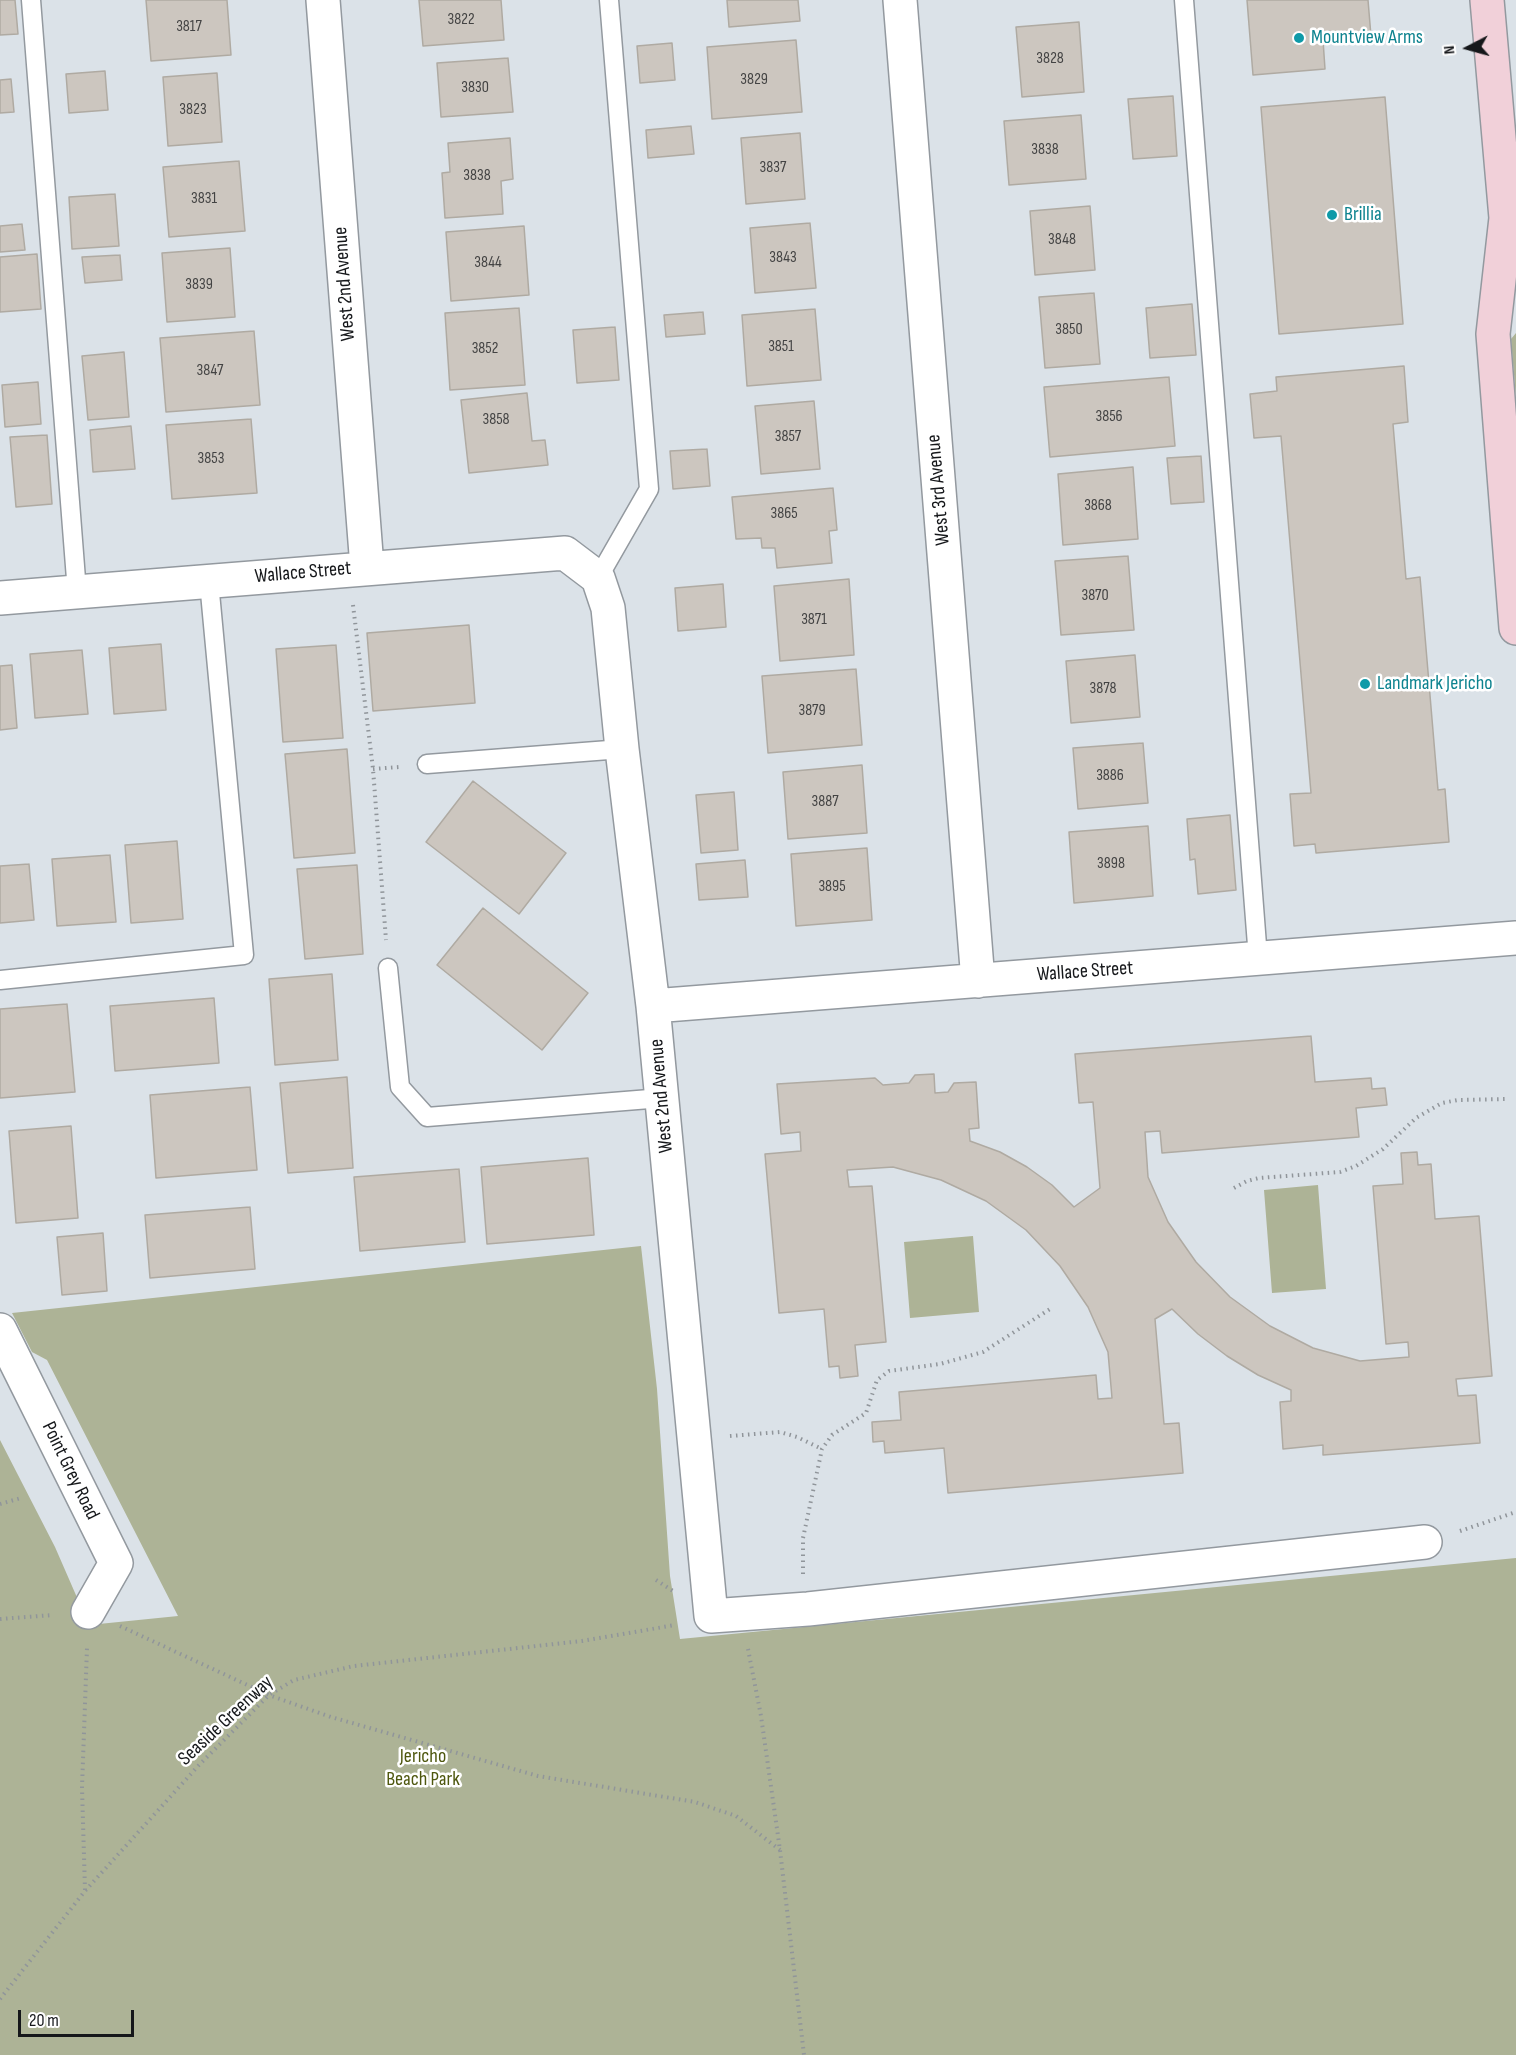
<!DOCTYPE html>
<style>
body{margin:0}
#map{position:relative;width:1516px;height:2055px;overflow:hidden;background:#dbe2e8;font-family:"Sofia Sans Condensed",sans-serif}
canvas{display:block}
.north{position:absolute;left:1438px;top:18px;width:60px;height:60px;-webkit-text-stroke:4px #fff;paint-order:stroke;rotate:264deg;font-size:16px;font-weight:700;line-height:24px;text-align:center;color:#15171a}
.north::after{content:'';display:block;margin:auto;width:21px;height:27px;background:#15171a;clip-path:polygon(50% 0,100% 100%,50% 72%,0 100%)}
.scale{position:absolute;left:18px;top:2010px;width:116px;height:27px;box-sizing:border-box;border:3px solid #15171a;border-top:0;padding-left:8px;font-size:18px;line-height:21px;white-space:nowrap;color:#15171a;-webkit-text-stroke:4px #fff;paint-order:stroke}
</style>
<div id="map">
<canvas width="1516" height="2055"></canvas>
<div class="north">N</div>
<div class="scale">20 m</div>
</div>
<script>
const ctx = document.querySelector('canvas').getContext('2d');
ctx.lineJoin = 'round';
function fillPath(path, color) { ctx.fillStyle = color; ctx.fill(path, 'evenodd'); }
const toPath = rows => new Path2D(rows.map(r => 'M' + r).join(''));
function trace(path, color, width, dash) { ctx.strokeStyle = color; ctx.lineWidth = width; ctx.lineCap = dash ? 'butt' : 'round'; ctx.setLineDash(dash || []); ctx.stroke(path); }
function label(font, color, halo, rows, align = 'center') {
  ctx.font = font + ' "Sofia Sans Condensed",sans-serif'; ctx.lineWidth = 5; ctx.setLineDash([]); ctx.textBaseline = 'middle'; ctx.strokeStyle = halo; ctx.fillStyle = color; for (const [text, x, y, turn = 0] of rows) {
    ctx.save(); ctx.translate(x, y); ctx.rotate((+turn || 0) * Math.PI / 180); ctx.textAlign = isNaN(turn) ? turn : align; if (halo) ctx.strokeText(text, 0, 0); ctx.fillText(text, 0, 0); ctx.restore();
  }
}
fillPath(toPath([
 [1516,333,1516,398,1511,339],
 [1318,1185,1326,1289,1272,1293,1264,1190],
 [973,1236,979,1312,910,1318,904,1242],
 [641,1246,657,1389,670,1576,680,1639,1516,1558,1516,2055,0,2055,0,1440,55,1547,89,1625,178,1616,47,1360,32,1352,12,1313]
]), '#adb396');
const building = toPath([
 [0,0,15,0,18,34,0,35,0,0],
 [146,0,227,0,231,55,151,61,146,0],
 [419,0,501,0,504,40,423,46,419,0],
 [727,0,798,0,800,21,729,27,727,0],
 [1247,0,1368,0,1371,36,1323,40,1325,69,1253,75,1247,0],
 [1079,22,1084,92,1022,97,1016,27,1079,22],
 [796,40,802,112,712,119,707,47,796,40],
 [672,43,675,80,640,83,637,46,672,43],
 [508,58,513,112,441,117,437,63,508,58],
 [105,71,108,110,69,113,66,74,105,71],
 [217,73,222,142,168,146,163,77,217,73],
 [11,79,14,112,0,113,0,80,11,79],
 [1173,96,1177,156,1133,159,1128,99,1173,96],
 [1385,97,1403,324,1279,334,1261,107,1385,97],
 [1081,115,1086,179,1009,185,1004,121,1081,115],
 [691,126,694,154,648,158,646,130,691,126],
 [800,133,805,199,746,204,741,138,800,133],
 [510,138,513,179,501,181,503,214,445,218,442,173,450,172,448,143,510,138],
 [239,161,245,231,169,237,163,167,239,161],
 [115,194,119,246,72,249,69,197,115,194],
 [1090,206,1095,270,1035,275,1030,211,1090,206],
 [810,223,816,288,755,293,750,228,810,223],
 [22,224,25,250,0,252,0,226,22,224],
 [524,226,529,295,451,301,446,232,524,226],
 [230,248,235,317,167,322,162,253,230,248],
 [37,254,41,309,0,312,0,257,37,254],
 [120,255,122,280,85,283,82,257,120,255],
 [1094,293,1100,364,1045,368,1039,297,1094,293],
 [1192,304,1196,355,1150,358,1146,308,1192,304],
 [519,308,525,385,450,390,445,313,519,308],
 [815,309,821,380,747,386,742,315,815,309],
 [703,312,705,334,666,337,664,315,703,312],
 [615,327,619,380,577,383,573,330,615,327],
 [254,331,260,405,166,412,160,338,254,331],
 [124,352,129,417,88,420,82,356,124,352],
 [1404,366,1408,422,1393,424,1406,579,1420,577,1438,790,1445,789,1449,842,1316,853,1315,844,1294,846,1290,794,1311,793,1281,436,1254,438,1250,394,1277,391,1276,377,1404,366],
 [1169,377,1175,446,1050,457,1044,387,1169,377],
 [38,382,41,424,5,427,2,385,38,382],
 [527,393,532,441,545,440,548,465,469,473,461,400,527,393],
 [814,401,820,469,761,474,755,406,814,401],
 [251,419,257,493,172,499,166,425,251,419],
 [131,426,135,469,93,472,90,430,131,426],
 [47,435,52,504,16,507,10,437,47,435],
 [707,449,710,486,673,489,670,451,707,449],
 [1201,456,1204,502,1171,504,1167,458,1201,456],
 [1133,467,1138,539,1063,545,1058,474,1133,467],
 [833,488,837,530,829,531,832,563,777,568,775,548,762,548,761,538,736,539,732,497,833,488],
 [1128,556,1134,630,1061,635,1055,561,1128,556],
 [849,579,854,655,780,661,774,586,849,579],
 [723,584,726,627,678,631,675,588,723,584],
 [469,625,475,703,373,711,367,633,469,625],
 [161,644,166,710,114,714,109,648,161,644],
 [336,645,343,738,283,742,276,649,336,645],
 [82,650,88,714,35,718,30,654,82,650],
 [1135,655,1140,717,1071,723,1066,661,1135,655],
 [12,665,17,728,0,730,0,666,12,665],
 [856,669,862,745,768,753,762,676,856,669],
 [1143,743,1148,803,1078,809,1073,748,1143,743],
 [347,749,355,853,294,858,285,754,347,749],
 [862,765,867,833,788,839,783,772,862,765],
 [473,781,566,853,519,914,426,842,473,781],
 [734,792,738,850,701,853,696,795,734,792],
 [1230,815,1236,890,1198,894,1195,859,1190,860,1187,819,1230,815],
 [1148,826,1153,896,1074,903,1069,832,1148,826],
 [177,841,183,919,131,923,125,845,177,841],
 [867,848,872,920,796,926,791,854,867,848],
 [110,855,116,922,57,926,52,859,110,855],
 [745,860,748,897,699,900,696,864,745,860],
 [29,864,34,920,0,923,0,866,29,864],
 [357,865,363,954,305,959,297,869,357,865],
 [483,908,588,993,542,1050,437,965,483,908],
 [332,974,338,1060,275,1065,269,979,332,974],
 [214,998,219,1063,115,1071,110,1006,214,998],
 [67,1004,75,1092,0,1098,0,1009,67,1004],
 [1311,1036,1315,1082,1371,1078,1372,1089,1385,1088,1387,1105,1356,1108,1359,1137,1162,1153,1160,1131,1145,1132,1148,1177,1168,1222,1196,1262,1230,1297,1270,1326,1313,1348,1360,1361,1409,1357,1408,1342,1386,1344,1373,1186,1403,1184,1401,1153,1417,1152,1418,1165,1431,1164,1435,1219,1479,1216,1492,1376,1456,1379,1458,1396,1476,1395,1480,1443,1323,1455,1323,1445,1283,1449,1280,1402,1291,1401,1291,1390,1258,1375,1227,1356,1198,1334,1172,1309,1155,1319,1164,1424,1179,1423,1183,1473,948,1493,944,1448,885,1453,884,1441,873,1442,872,1422,901,1420,899,1392,1096,1375,1098,1399,1112,1398,1108,1352,1088,1307,1060,1266,1026,1230,986,1201,941,1180,893,1167,847,1170,849,1187,872,1186,886,1342,855,1345,858,1376,840,1378,839,1366,829,1367,824,1309,779,1313,765,1154,801,1151,800,1132,781,1134,777,1084,875,1078,883,1085,909,1083,915,1075,934,1074,935,1093,948,1092,954,1083,976,1082,979,1128,969,1129,970,1141,1000,1152,1027,1167,1052,1185,1074,1207,1100,1188,1093,1102,1079,1103,1075,1054,1311,1036],
 [347,1077,353,1168,288,1173,280,1083,347,1077],
 [250,1087,257,1170,156,1178,150,1095,250,1087],
 [71,1126,78,1218,16,1223,9,1131,71,1126],
 [588,1158,594,1235,487,1244,481,1167,588,1158],
 [459,1169,465,1242,360,1251,354,1177,459,1169],
 [250,1207,255,1269,150,1278,145,1215,250,1207],
 [103,1233,107,1291,62,1295,57,1237,103,1233]
]);
fillPath(building, '#ccc6bf');
trace(building, '#afaaa2', 1.5);
const service = toPath([
 [31,0,77,592],
 [1184,0,1258,958],
 [598,578,649,489,609,0],
 [427,764,622,749],
 [388,968,400,1087,427,1117,662,1098],
 [0,980,244,955,209,582]
]);
const minor = toPath([
 [323,0,367,567],
 [900,0,978,981],
 [0,598,565,553,598,578,608,608,622,749,653,1006,711,1616,808,1609,1425,1542],
 [653,1006,1516,938],
 [0,1330,116,1563,88,1612]
]);
const secondary = toPath([
 [1487,0,1506,218,1493,334,1516,628]
]);
trace(service, '#93999f', 21);
trace(minor, '#93999f', 36);
trace(secondary, '#93999f', 36);
trace(toPath([
 [353,605,373,769,386,940],
 [373,769,399,767],
 [1234,1188,1247,1181,1259,1178,1340,1172,1356,1166,1383,1149,1416,1118,1442,1103,1458,1100,1507,1099],
 [730,1436,780,1432,797,1437,822,1449],
 [0,1504,21,1498],
 [1460,1531,1516,1512],
 [803,1574,803,1538,822,1449,832,1435,866,1413,877,1380,889,1371,940,1364,983,1352,1050,1309],
 [656,1580,673,1591],
 [0,1619,53,1615],
 [120,1626,269,1695,331,1717,538,1776,695,1802,736,1816,780,1850],
 [748,1649,761,1716,780,1850,804,2055],
 [85,1890,82,1788,87,1648],
 [0,1999,85,1891,199,1765,269,1695,294,1680,354,1666,582,1641,675,1625]
]), '#90959a', 4, [1.5, 4.5]);
trace(service, '#fff', 18);
trace(minor, '#fff', 33);
trace(secondary, '#f1d0d9', 33);
for (const [x, y, r, color] of [
 [1299,38,6,"#0f9aa8"],
 [1332,215,6,"#0f9aa8"],
 [1365,684,6,"#0f9aa8"]
]) { const dot = new Path2D(); dot.arc(x, y, r, 0, 2 * Math.PI); ctx.fillStyle = color; ctx.fill(dot); trace(dot, '#fff', 2); }
label('16px', '#434343', null, [
 ["3822",461,20],
 ["3817",189,27],
 ["3828",1050,59],
 ["3829",754,80],
 ["3830",475,88],
 ["3823",193,110],
 ["3838",1045,150],
 ["3837",773,168],
 ["3838",477,176],
 ["3831",204,199],
 ["3848",1062,240],
 ["3843",783,258],
 ["3844",488,263],
 ["3839",199,285],
 ["3850",1069,330],
 ["3851",781,347],
 ["3852",485,349],
 ["3847",210,371],
 ["3856",1109,417],
 ["3858",496,420],
 ["3857",788,437],
 ["3853",211,459],
 ["3868",1098,506],
 ["3865",784,514],
 ["3870",1095,596],
 ["3871",814,620],
 ["3878",1103,689],
 ["3879",812,711],
 ["3886",1110,776],
 ["3887",825,802],
 ["3898",1111,864],
 ["3895",832,887]
]);
label('20px', '#0d838f', '#fff', [
 ["Mountview Arms",1311,38],
 ["Brillia",1344,215],
 ["Landmark Jericho",1377,684]
], 'left');
label('20px', '#15171a', '#fff', [
 ["West 2nd Avenue",345,284,-94],
 ["West 3rd Avenue",939,490,-95],
 ["Wallace Street",303,573,-5],
 ["Wallace Street",1085,972,-4],
 ["West 2nd Avenue",662,1096,-95],
 ["Point Grey Road",70,1471,64],
 ["Seaside Greenway",226,1721,-43]
]);
label('20px', '#4e570e', '#fff', [
 ["Jericho",423,1757],
 ["Beach Park",423,1780]
]);
</script>
